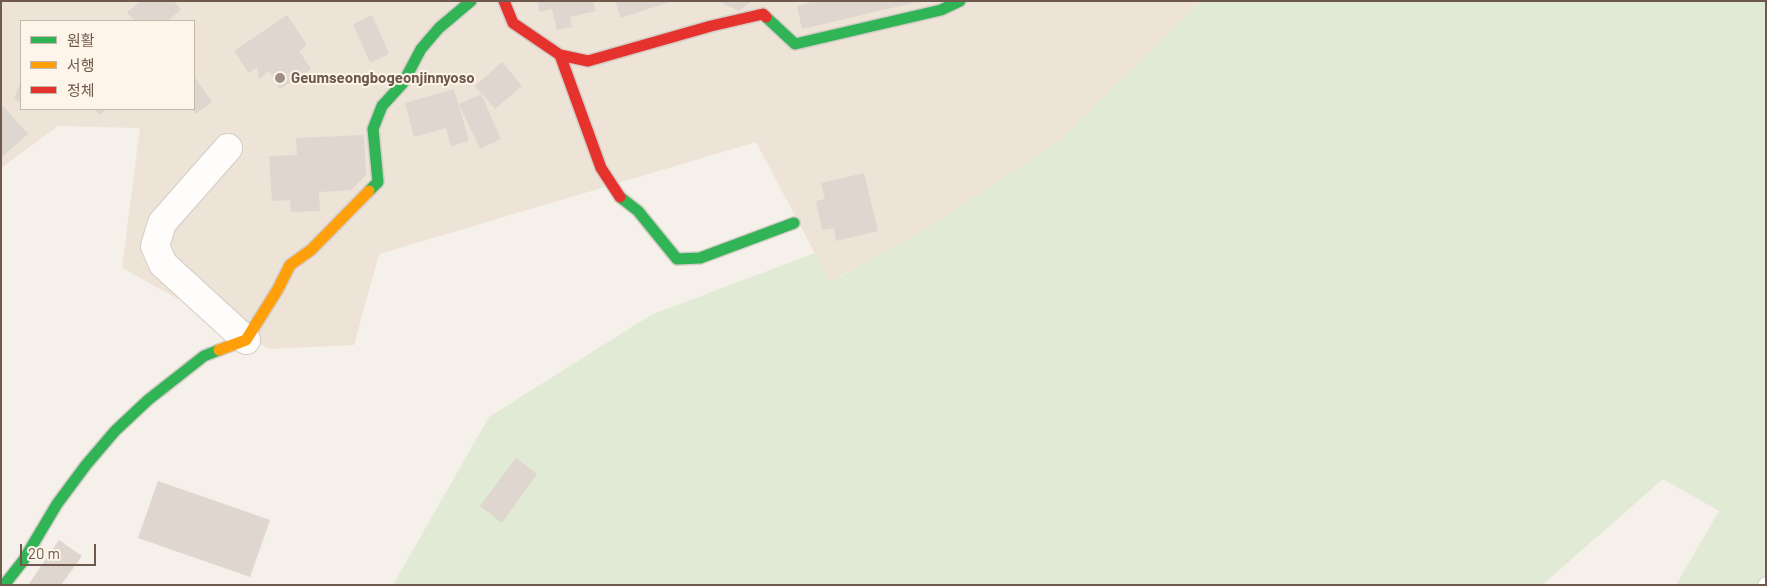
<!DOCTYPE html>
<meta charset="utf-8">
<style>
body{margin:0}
#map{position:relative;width:1767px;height:586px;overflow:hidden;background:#f5f0e9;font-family:Barlow,"Noto Sans KR",sans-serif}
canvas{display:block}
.frame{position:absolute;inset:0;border:2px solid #6f594c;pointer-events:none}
.legend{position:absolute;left:20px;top:20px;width:175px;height:90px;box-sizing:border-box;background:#fdf5e9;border:1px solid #c4b7aa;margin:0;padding:6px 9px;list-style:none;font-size:15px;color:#6f594c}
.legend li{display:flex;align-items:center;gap:10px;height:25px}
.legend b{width:25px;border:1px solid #c4b7aa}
.scale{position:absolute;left:20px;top:544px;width:76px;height:22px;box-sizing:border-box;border:2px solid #6f594c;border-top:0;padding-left:6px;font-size:15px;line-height:18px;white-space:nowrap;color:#6f594c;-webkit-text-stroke:4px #fdf5e9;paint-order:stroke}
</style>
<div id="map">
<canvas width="1767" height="586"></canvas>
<div class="frame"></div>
<ul class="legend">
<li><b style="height:6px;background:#30b455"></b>원활</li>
<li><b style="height:6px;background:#ff9f0a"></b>서행</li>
<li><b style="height:6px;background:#e5322d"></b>정체</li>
</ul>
<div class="scale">20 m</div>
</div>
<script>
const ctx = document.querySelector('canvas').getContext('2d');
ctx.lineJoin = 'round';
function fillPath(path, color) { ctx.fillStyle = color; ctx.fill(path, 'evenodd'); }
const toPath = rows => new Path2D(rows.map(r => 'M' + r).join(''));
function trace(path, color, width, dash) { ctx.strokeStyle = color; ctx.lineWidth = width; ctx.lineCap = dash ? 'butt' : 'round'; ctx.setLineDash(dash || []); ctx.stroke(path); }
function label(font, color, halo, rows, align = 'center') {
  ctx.font = font + ' Barlow,sans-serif'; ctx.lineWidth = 4; ctx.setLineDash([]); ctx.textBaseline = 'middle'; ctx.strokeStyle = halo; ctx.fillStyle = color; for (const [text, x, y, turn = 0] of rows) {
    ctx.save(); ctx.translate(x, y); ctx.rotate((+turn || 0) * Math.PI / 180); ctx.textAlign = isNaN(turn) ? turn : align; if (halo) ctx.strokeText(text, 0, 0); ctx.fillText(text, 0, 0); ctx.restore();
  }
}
fillPath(toPath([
 [1,1,1201,1,1058,142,924,230,830,282,756,142,379,254,354,345,269,349,122,268,140,128,58,126,1,168],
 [21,21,194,21,194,109,21,109]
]), '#ede3d7');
fillPath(toPath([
 [1201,1,1766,1,1766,585,1676,585,1719,511,1663,479,1542,585,393,585,489,417,651,315,815,253,831,282,924,230,1058,142]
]), '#e1ead5');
fillPath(toPath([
 [141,1,174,1,181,10,167,21,135,21,127,12],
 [537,1,593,1,596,11,570,17,572,27,557,30,552,9,540,12],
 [615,1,669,1,669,2,621,18],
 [718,1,747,1,750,2,739,11],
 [816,1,921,1,802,29,797,6],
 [287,15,307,45,299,51,311,69,280,89,269,71,259,79,257,67,249,73,234,51],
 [372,15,389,54,370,63,353,24],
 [502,62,522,86,495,109,475,86],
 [194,76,212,102,196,114,192,109,194,109],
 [21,81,21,102,14,99],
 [454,89,469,141,451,146,446,128,414,137,405,103],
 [481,94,501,139,480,149,459,104],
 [1,104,28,134,1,158],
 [93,109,105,109,101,115],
 [364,135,366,175,351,190,319,192,320,211,291,212,290,200,272,201,269,156,297,155,296,138],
 [864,173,878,231,836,241,834,228,822,230,816,201,825,199,821,183],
 [516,458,537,474,502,523,480,506],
 [158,481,270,520,250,577,138,538],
 [59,540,82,556,61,585,28,585]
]), '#ded6cf');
const lane = toPath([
 [1765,585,1766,584]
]);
const street = toPath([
 [228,148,162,223,155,246,163,264,246,340]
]);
const fast = toPath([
 [766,17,795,44,941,10,960,1],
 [369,191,378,182,373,129,382,106,403,83,421,49,439,28,471,1],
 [620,197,638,211,677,259,700,258,794,223],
 [4,585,23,561,57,504,86,465,115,431,148,400,204,356,219,350]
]);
const slow = toPath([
 [219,350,246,340,278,289,290,265,311,250,369,191]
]);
const jam = toPath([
 [504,1,513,23,560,55,588,61,711,26,763,14,766,17],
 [560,55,601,168,620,197]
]);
trace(lane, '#d3cdc7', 16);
trace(street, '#d3cdc7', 30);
trace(fast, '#d4ccc6', 14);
trace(slow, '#d4ccc6', 14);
trace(jam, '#d4ccc6', 14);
trace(lane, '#fefdfc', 14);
trace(street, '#fefdfc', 28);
trace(fast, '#30b455', 11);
trace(slow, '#ff9f0a', 11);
trace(jam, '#e5322d', 11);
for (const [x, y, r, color] of [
 [280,78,6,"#9e8e83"]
]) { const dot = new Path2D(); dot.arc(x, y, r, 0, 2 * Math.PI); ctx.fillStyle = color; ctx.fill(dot); trace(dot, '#fdf5e9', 2); }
label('bold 15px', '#6f594c', '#fdf5e9', [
 ["Geumseongbogeonjinnyoso",291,78]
], 'left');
</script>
